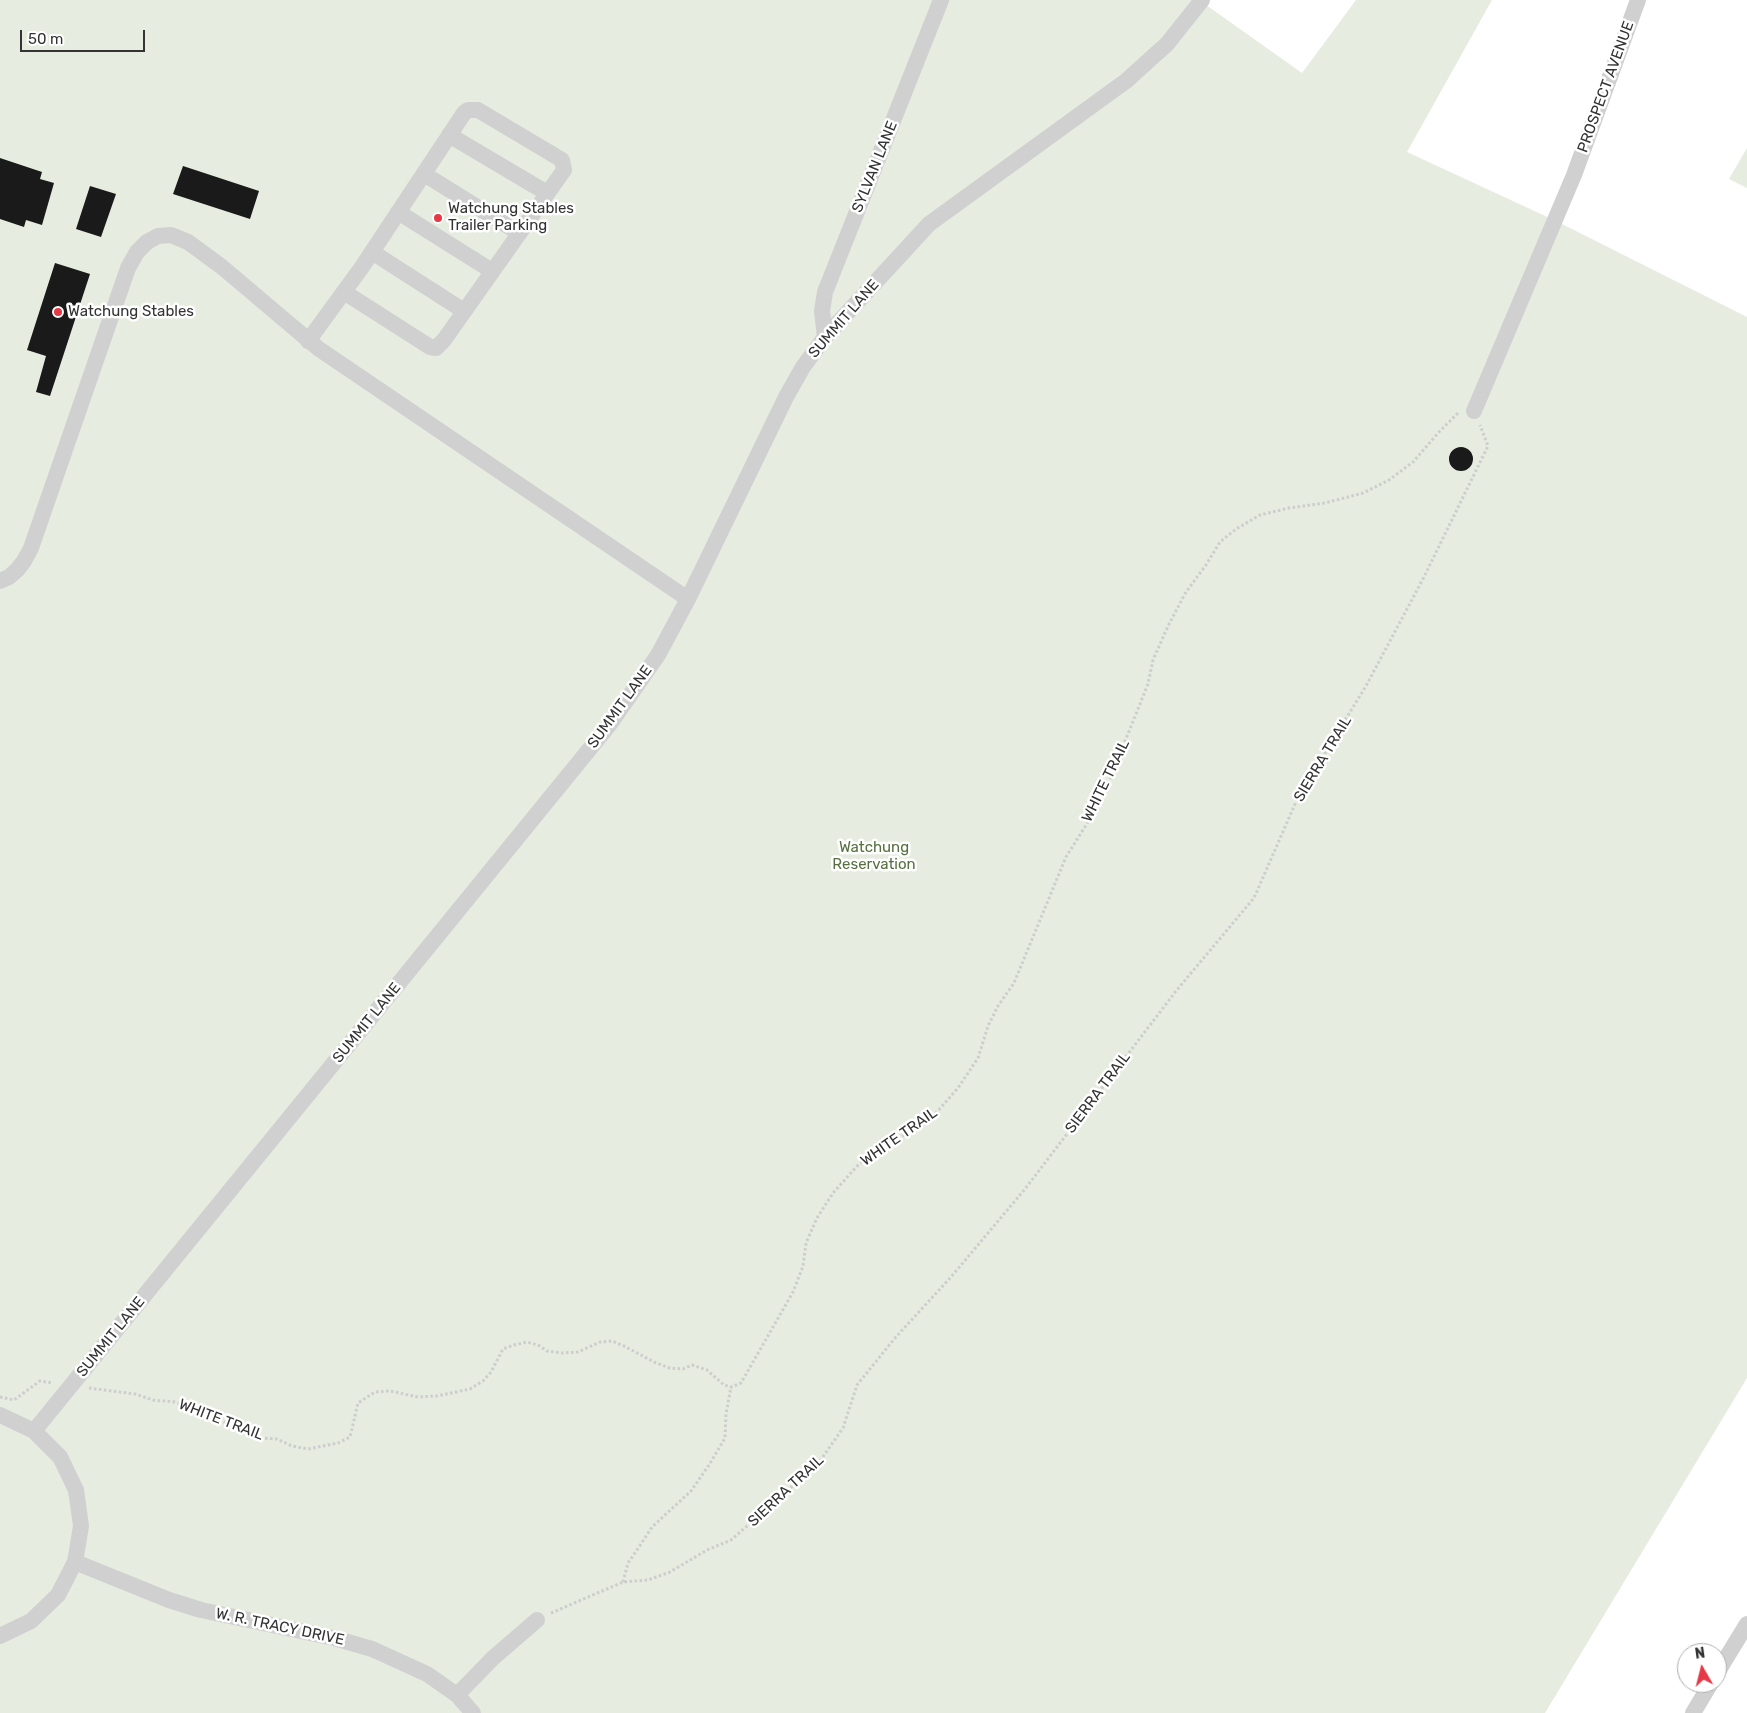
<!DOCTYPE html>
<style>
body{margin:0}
#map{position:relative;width:1747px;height:1713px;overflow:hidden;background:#fff;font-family:Rubik,sans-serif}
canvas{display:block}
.north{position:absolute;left:1677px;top:1643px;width:50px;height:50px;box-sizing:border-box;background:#fff;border:1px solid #adadad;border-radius:50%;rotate:352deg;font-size:14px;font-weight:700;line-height:20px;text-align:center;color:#333}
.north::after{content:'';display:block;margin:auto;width:18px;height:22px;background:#e63946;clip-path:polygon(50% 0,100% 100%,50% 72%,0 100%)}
.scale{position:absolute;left:20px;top:30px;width:125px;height:22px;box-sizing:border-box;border:2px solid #333;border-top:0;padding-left:6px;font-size:15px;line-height:18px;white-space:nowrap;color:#333;-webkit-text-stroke:4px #fff;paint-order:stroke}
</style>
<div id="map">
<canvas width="1747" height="1713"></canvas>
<div class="north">N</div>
<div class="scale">50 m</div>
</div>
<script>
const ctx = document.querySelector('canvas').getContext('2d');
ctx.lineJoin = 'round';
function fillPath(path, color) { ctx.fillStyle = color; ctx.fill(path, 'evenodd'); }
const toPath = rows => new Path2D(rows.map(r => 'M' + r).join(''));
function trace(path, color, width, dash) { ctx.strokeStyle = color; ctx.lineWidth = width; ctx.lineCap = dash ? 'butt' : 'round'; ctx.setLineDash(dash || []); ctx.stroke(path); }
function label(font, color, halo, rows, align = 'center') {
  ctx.font = font + ' Rubik,sans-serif'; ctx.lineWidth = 5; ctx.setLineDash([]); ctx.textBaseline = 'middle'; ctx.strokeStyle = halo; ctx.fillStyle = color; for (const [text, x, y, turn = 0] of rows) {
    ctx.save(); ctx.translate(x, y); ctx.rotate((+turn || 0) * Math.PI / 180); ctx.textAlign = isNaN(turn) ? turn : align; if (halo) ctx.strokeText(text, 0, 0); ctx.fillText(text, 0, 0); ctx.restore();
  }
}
fillPath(toPath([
 [0,0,1199,0,1302,73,1356,0,1492,0,1407,152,1556,221,1747,317,1747,1378,1545,1713,0,1713],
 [1747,148,1747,188,1729,179]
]), '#e6ecdf');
fillPath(toPath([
 [0,158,42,172,40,179,54,183,42,225,26,220,24,227,0,219],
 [183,166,259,191,250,219,173,194],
 [90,186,116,194,101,237,76,229],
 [55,263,90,274,50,396,36,392,46,356,27,350],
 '1449 459a12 12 0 1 1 24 0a12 12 0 1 1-24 0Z'
]), '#1a1a1a');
trace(toPath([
 [89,1388,135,1394,153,1400,175,1402,199,1410,243,1431,260,1438,277,1439,292,1446,308,1449,338,1443,350,1437,358,1403,375,1392,390,1391,418,1397,437,1396,470,1389,483,1381,491,1372,503,1349,514,1345,527,1342,538,1345,547,1351,562,1353,578,1352,600,1342,612,1341,624,1346,654,1362,670,1368,683,1369,692,1365,707,1370,724,1385,731,1387,741,1383,793,1292,803,1266,806,1243,817,1218,833,1193,859,1164,912,1130,937,1112,958,1088,978,1058,988,1026,998,1006,1014,983,1066,857,1088,822,1107,786,1148,684,1153,660,1168,626,1186,592,1206,565,1220,542,1236,529,1260,515,1289,508,1325,503,1363,493,1389,480,1413,462,1439,432,1458,413],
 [0,1397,14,1400,40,1381,53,1383],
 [623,1582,628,1563,639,1547,652,1527,691,1491,709,1465,725,1438,726,1414,731,1387],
 [551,1613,623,1582,648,1580,670,1572,707,1550,731,1540,818,1464,843,1428,857,1385,895,1338,951,1277,1025,1189,1176,991,1254,898,1299,795,1366,686,1424,577,1488,446,1480,425]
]), '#cdcdcd', 3, [2.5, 2.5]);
trace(toPath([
 [449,135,547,193],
 [424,174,519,233],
 [398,212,492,271],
 [372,252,464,311],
 [825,337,822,311,825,292,941,0],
 [308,341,362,267,464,113,468,110,478,110,562,160,564,170,444,340,436,348,430,347,344,292],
 [1474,411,1574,175,1638,0],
 [0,581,9,577,17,570,24,561,31,548,128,268,137,252,147,242,158,236,171,235,188,242,222,267,319,349,688,599],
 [0,1415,34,1431,60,1457,76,1490,81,1526,75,1562,58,1595,31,1621,0,1636],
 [34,1431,610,724,658,655,688,599,786,397,803,367,825,337,929,224,1126,81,1167,44,1202,0],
 [75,1562,169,1600,201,1610,334,1638,372,1649,427,1674,457,1695,473,1713],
 [1717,1673,1747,1624],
 [457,1695,493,1658,537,1620],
 [1693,1713,1711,1683]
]), '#d0d0d0', 16);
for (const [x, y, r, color] of [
 [438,218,5,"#e63946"],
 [58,312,5,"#e63946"]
]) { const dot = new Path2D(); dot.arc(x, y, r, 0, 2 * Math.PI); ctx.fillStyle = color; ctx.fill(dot); trace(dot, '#fff', 2); }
label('15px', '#333', '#fff', [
 ["PROSPECT AVENUE",1606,87,-70],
 ["SYLVAN LANE",875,167,-68],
 ["SUMMIT LANE",844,319,-49],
 ["SUMMIT LANE",620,707,-54],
 ["SIERRA TRAIL",1323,759,-59],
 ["WHITE TRAIL",1106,781,-64],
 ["SUMMIT LANE",367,1023,-51],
 ["SIERRA TRAIL",1098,1093,-53],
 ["WHITE TRAIL",899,1137,-35],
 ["SUMMIT LANE",111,1337,-51],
 ["WHITE TRAIL",221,1420,21],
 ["SIERRA TRAIL",786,1491,-43],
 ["W. R. TRACY DRIVE",280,1627,12]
]);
label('15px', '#333', '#fff', [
 ["Watchung Stables",448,209],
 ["Trailer Parking",448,226],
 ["Watchung Stables",68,312]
], 'left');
label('15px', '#56703f', '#fff', [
 ["Watchung",874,848],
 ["Reservation",874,865]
]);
</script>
